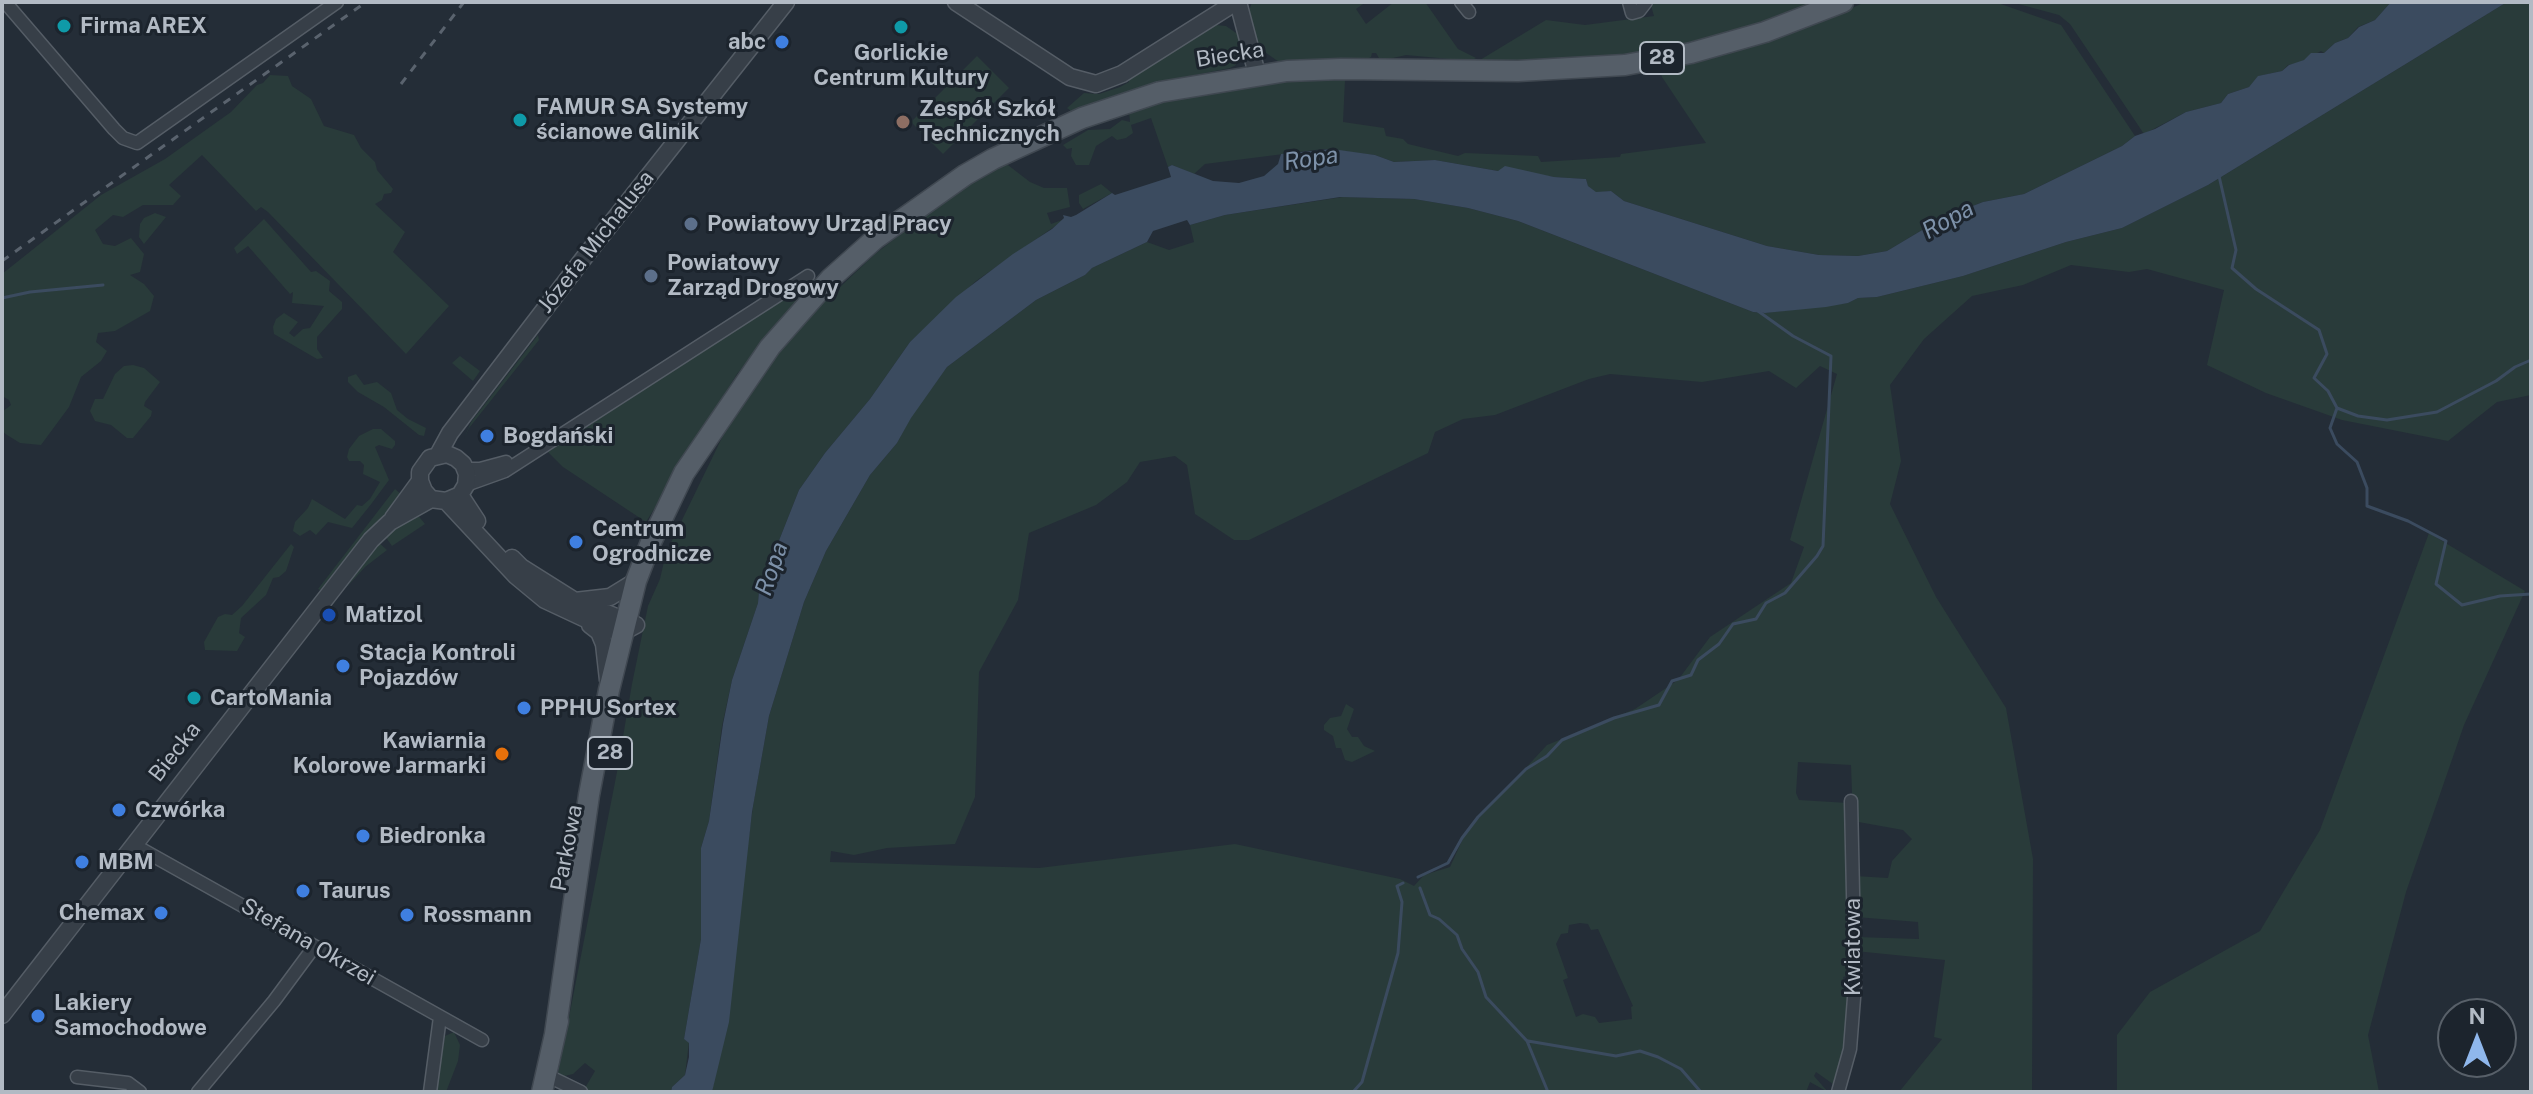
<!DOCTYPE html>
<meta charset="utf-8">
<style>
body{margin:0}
#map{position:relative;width:2533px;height:1094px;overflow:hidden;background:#242d37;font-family:"Public Sans",sans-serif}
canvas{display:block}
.frame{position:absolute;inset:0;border:4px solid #b2bac4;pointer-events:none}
.north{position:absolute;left:2437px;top:998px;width:80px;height:80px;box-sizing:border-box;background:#1c242d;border:2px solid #586069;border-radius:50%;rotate:0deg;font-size:22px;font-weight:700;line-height:32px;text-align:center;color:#b2bac4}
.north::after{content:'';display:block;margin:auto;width:28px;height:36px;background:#8fb7ec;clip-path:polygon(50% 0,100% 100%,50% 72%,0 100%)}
</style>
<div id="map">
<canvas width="2533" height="1094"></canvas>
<div class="frame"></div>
<div class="north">N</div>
</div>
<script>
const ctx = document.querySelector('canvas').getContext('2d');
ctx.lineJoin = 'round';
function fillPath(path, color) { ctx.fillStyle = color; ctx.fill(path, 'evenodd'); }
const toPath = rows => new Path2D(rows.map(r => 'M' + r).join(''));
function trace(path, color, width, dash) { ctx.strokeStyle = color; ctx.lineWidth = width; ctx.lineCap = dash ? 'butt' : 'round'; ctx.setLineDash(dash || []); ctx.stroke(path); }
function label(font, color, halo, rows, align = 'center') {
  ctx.font = font + ' "Public Sans",sans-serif'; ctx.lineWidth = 6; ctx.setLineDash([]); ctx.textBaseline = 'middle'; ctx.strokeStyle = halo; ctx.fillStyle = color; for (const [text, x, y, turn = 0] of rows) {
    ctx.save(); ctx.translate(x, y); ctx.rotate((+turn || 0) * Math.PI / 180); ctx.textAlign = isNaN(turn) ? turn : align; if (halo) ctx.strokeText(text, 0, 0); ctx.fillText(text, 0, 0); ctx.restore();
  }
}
fillPath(toPath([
 [1252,2,1366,2,1356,9,1366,24,1394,2,1425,2,1458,49,1476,58,1471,61,1406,55,1388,59,1379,58,1376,53,1372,53,1371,57,1364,60,1279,62,1262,50,1255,36,1248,14],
 [1650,2,1822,2,1724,35,1656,50,1610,57,1502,62,1480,60,1546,20,1585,25,1654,16],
 [1865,2,1995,2,2061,25,2135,136,2122,146,2024,194,1983,202,1944,217,1887,251,1858,256,1819,255,1767,246,1624,201,1611,191,1596,193,1588,186,1586,179,1554,177,1503,170,1498,171,1435,160,1394,162,1375,155,1323,149,1205,164,1194,174,1172,165,1168,167,1151,118,1131,125,1133,133,1126,138,1117,140,1112,136,1096,146,1089,165,1076,165,1071,156,1072,148,1067,149,1063,145,1088,130,1110,129,1122,120,1130,122,1129,110,1177,97,1283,80,1345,80,1343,122,1384,128,1386,136,1403,139,1408,144,1458,156,1465,153,1538,156,1541,162,1620,157,1621,154,1706,143,1662,77,1659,68,1690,64,1763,43,1826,20],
 [2011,2,2391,2,2375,20,2358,27,2348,38,2335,43,2324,53,2321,51,2299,63,2288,65,2282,71,2259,76,2249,87,2228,94,2221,103,2186,112,2144,134,2070,24,2059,15],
 [2507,2,2531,2,2531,395,2497,402,2448,441,2342,420,2266,393,2207,365,2224,290,2147,269,2129,272,2071,265,2023,285,1972,296,1924,339,1890,385,1901,461,1890,504,1936,597,2006,708,2033,859,2032,1092,1899,1092,1942,1039,1934,1037,1945,960,1855,951,1856,937,1919,939,1918,922,1856,917,1855,876,1888,878,1892,861,1912,839,1903,830,1853,821,1851,765,1798,762,1796,793,1799,800,1848,803,1849,975,1843,977,1849,998,1847,1047,1843,1047,1842,1052,1846,1053,1837,1083,1833,1084,1816,1072,1814,1076,1828,1092,1810,1082,1806,1092,712,1092,754,800,769,716,804,602,826,551,870,475,897,443,912,415,947,367,1036,300,1085,275,1092,268,1147,242,1169,250,1194,242,1190,225,1225,215,1343,197,1414,199,1468,208,1518,221,1753,312,1765,313,1848,303,1858,298,1877,297,1963,276,2066,242,2122,228,2208,185],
 [1820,366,1837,374,1790,540,1804,547,1791,583,1710,637,1678,680,1635,709,1547,745,1466,832,1450,867,1424,875,1414,886,1400,879,1235,844,1039,868,830,862,831,851,854,855,887,848,955,844,975,797,979,672,1018,600,1029,533,1096,505,1127,482,1140,462,1175,456,1187,465,1195,514,1234,540,1249,540,1428,453,1435,432,1463,419,1495,415,1589,379,1610,374,1702,382,1769,371,1796,388],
 [1580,923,1588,924,1591,930,1598,929,1633,1006,1631,1007,1632,1019,1599,1023,1595,1017,1583,1014,1576,1017,1563,980,1568,978,1556,944,1561,934,1568,933,1569,925],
 [1216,25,1226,26,1239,35,1242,51,1236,65,1230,68,1180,78,1071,111,1067,108,1084,93,1099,94,1120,87,1129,82,1128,79],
 [977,56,1009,88,943,154,911,122],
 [270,75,288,76,292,86,311,99,324,126,354,135,361,148,375,162,377,170,393,189,391,193,384,194,382,200,375,204,405,232,393,252,449,306,406,354,268,212,261,207,256,211,202,155,169,185,181,196,173,205,143,205,123,217,113,215,95,230,103,244,115,246,131,238,144,254,140,272,130,275,144,284,154,296,150,311,115,331,98,333,96,342,107,351,101,361,81,377,69,407,41,445,20,443,7,435,2,431,2,412,11,405,9,400,2,396,2,274,101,195,165,159,231,112,257,85,263,83],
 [1004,162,1030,182,1044,188,1067,188,1070,207,1047,213,1051,224,1062,220,1061,222,976,281,910,342,870,399,825,453,799,490,759,591,758,603,732,680,722,726,709,821,701,848,701,939,684,1039,689,1042,685,1075,672,1087,671,1092,591,1092,585,1088,595,1071,585,1063,573,1074,564,1076,558,1073,617,772,632,684,648,606,660,579,666,553,733,415,778,354,821,305,875,254,958,190],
 [1101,184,1112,193,1083,209,1079,203,1079,195],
 [155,213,166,217,144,244,139,237,140,224,144,218],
 [264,219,311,272,316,271,330,281,329,291,342,302,342,309,317,337,317,349,323,358,317,359,274,334,273,327,276,319,284,313,298,322,289,333,294,337,303,329,310,328,324,306,292,303,293,292,290,294,248,246,237,254,234,248],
 [820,276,737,374,646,522,563,467,548,452],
 [538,335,539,340,469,428,464,439,471,422],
 [460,356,480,371,473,381,452,363],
 [133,365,144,368,160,382,145,402,144,406,152,411,151,416,133,438,127,438,111,425,95,421,90,411,95,399,103,399,115,374,124,366],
 [356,374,364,385,377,382,391,393,397,410,408,419,426,428,424,436,419,435,384,407,358,392,348,382,348,377],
 [373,429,381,429,395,441,395,445,392,449,379,445,375,447,389,480,372,503,352,528,328,522,316,535,310,530,300,536,293,531,295,522,308,508,312,499,345,519,357,505,362,506,370,499,380,482,363,474,364,465,360,461,349,461,347,457,349,449,359,436],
 [395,489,404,497,367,532,320,590,318,589],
 [416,513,425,524,392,546,385,536],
 [2429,533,2525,591,2464,725,2406,892,2368,1035,2379,1092,2117,1092,2117,1035,2150,992,2260,931,2320,830],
 [378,542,387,550,365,567,347,587],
 [291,544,294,547,286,571,279,577,273,578,266,595,241,618,239,633,245,637,237,651,205,650,204,642,218,617,225,614,232,615,242,606],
 [1346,704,1354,709,1347,729,1352,737,1358,737,1364,746,1375,751,1352,762,1345,760,1341,748,1336,748,1333,736,1324,730,1324,725,1330,718,1341,716],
 [454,1032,460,1045,458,1061,446,1092,436,1092,445,1036]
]), '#293b3a');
fillPath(toPath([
 [2391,2,2507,2,2208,185,2122,228,2066,242,1963,276,1877,297,1858,298,1848,303,1826,307,1765,313,1753,312,1518,221,1468,208,1414,199,1340,197,1225,215,1190,225,1187,220,1153,231,1147,242,1092,268,1085,275,1036,300,947,367,911,418,897,443,870,475,826,551,804,602,769,716,752,812,729,1022,712,1092,671,1092,672,1087,685,1075,689,1057,689,1043,684,1039,701,939,701,848,709,821,723,724,732,680,758,603,759,591,799,490,825,453,870,399,910,342,956,297,1013,254,1052,229,1064,218,1063,215,1071,217,1076,215,1112,193,1115,195,1171,177,1168,167,1172,165,1213,181,1239,183,1264,176,1278,164,1281,154,1332,149,1375,155,1394,162,1435,160,1498,171,1505,166,1554,177,1586,179,1588,186,1596,192,1611,191,1624,201,1767,246,1819,255,1858,256,1887,251,1944,217,1983,202,2024,194,2122,146,2135,136,2155,129,2186,112,2221,103,2228,94,2249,87,2258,76,2282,71,2289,65,2304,60,2311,53,2324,53,2335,43,2348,38,2359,27,2375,20]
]), '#3b4b5f');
trace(toPath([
 [2219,176,2236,250,2232,268,2256,289,2319,330,2327,354,2314,378,2328,391,2337,408,2330,428,2337,444,2357,462,2367,488,2367,506,2408,521,2446,541,2436,584,2462,605,2500,596,2531,594],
 [2,298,30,292,103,285],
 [2337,408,2358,416,2387,420,2437,412,2496,381,2515,367,2531,360],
 [1418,877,1448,863,1462,838,1478,817,1526,769,1547,756,1562,740,1614,718,1659,705,1672,681,1691,675,1698,660,1719,644,1733,624,1756,619,1766,603,1785,593,1817,556,1823,546,1831,356,1793,336,1758,311],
 [1420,888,1430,915,1439,919,1457,935,1462,949,1478,972,1486,997,1527,1041,1548,1092],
 [1528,1041,1616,1056,1640,1051,1658,1057,1681,1069,1700,1091],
 [1353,1092,1362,1082,1398,953,1402,902,1397,886,1403,883]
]), '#3b4b5f', 3);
const minor = toPath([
 [5,2,114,129,123,138,137,143,337,2],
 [1461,2,1469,12],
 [1629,2,1632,13,1639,11,1646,2],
 [465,469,480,469,506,462],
 [466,485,505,471,808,276],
 [134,845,482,1040],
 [546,1075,581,1092],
 [77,1077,128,1083,140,1092],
 [198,1092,274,1001,314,947],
 [430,1092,440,1017],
 [1838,1092,1850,1049,1855,985,1851,801]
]);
const tertiary = toPath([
 [956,2,1070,77,1096,84,1122,74,1236,2],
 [1238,2,1257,74],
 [438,455,450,433,583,259,786,2],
 [460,495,477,521],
 [446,501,516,576,545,600,607,629,623,632,636,625],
 [393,518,420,481,420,472,430,458,447,454,456,458,463,464,467,474,466,485,460,495,446,501,431,499,424,491,420,481],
 [512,558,521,567,575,601,610,597,636,581],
 [584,604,636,625],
 [590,625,599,632,604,644,608,680],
 [2,1015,371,540,390,522,431,499]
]);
const primary = toPath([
 [555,1034,589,795,609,690,636,581,651,542,684,473,770,347,830,279,876,238,965,175,993,159,1082,118,1160,92,1287,71,1341,69,1518,71,1625,65,1691,53,1765,32,1843,2],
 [542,1092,558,1021]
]);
trace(minor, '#555d66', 15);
trace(tertiary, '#555d66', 19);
trace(primary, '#404851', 23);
trace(minor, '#373f48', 12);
trace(tertiary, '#373f48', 16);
trace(primary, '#555e68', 20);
trace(toPath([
 [401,84,464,2],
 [2,261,366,2]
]), '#5a636e', 3, [8, 8]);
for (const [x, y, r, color] of [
 [64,26,8,"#0f9aa8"],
 [901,27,8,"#0f9aa8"],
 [782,42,8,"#3f7fe0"],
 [520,120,8,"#0f9aa8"],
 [903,122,8,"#8d6e63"],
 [691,224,8,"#5c6f8a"],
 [651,276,8,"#5c6f8a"],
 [487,436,8,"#3f7fe0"],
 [576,542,8,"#3f7fe0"],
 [329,615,8,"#1a4fb4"],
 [343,666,8,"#3f7fe0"],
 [194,698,8,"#0f9aa8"],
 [524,708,8,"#3f7fe0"],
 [502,754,8,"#e8710a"],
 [119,810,8,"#3f7fe0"],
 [363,836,8,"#3f7fe0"],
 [82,862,8,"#3f7fe0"],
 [303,891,8,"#3f7fe0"],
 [161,913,8,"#3f7fe0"],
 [407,915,8,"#3f7fe0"],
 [38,1016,8,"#3f7fe0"]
]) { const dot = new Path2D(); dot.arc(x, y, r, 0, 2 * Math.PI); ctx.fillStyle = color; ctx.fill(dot); trace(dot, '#1c242d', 3); }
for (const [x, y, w] of [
 [1662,58,44],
 [610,753,44]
]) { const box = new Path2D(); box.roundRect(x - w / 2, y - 16, w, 32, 6); ctx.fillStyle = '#1c242d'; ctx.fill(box); trace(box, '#b2bac4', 2); }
label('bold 20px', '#b2bac4', null, [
 ["28",1662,58],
 ["28",610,753]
]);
label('bold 22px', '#b2bac4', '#1c242d', [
 ["Firma AREX",80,26],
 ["abc",766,42,"right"],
 ["Gorlickie",901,53,"center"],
 ["Centrum Kultury",901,78,"center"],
 ["FAMUR SA Systemy",536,107],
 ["ścianowe Glinik",536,132],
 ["Zespół Szkół",919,109],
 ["Technicznych",919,134],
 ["Powiatowy Urząd Pracy",707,224],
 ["Powiatowy",667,263],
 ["Zarząd Drogowy",667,288],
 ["Bogdański",503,436],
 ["Centrum",592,529],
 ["Ogrodnicze",592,554],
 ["Matizol",345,615],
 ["Stacja Kontroli",359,653],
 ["Pojazdów",359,678],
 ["CartoMania",210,698],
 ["PPHU Sortex",540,708],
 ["Kawiarnia",486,741,"right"],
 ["Kolorowe Jarmarki",486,766,"right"],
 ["Czwórka",135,810],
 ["Biedronka",379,836],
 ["MBM",98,862],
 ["Taurus",319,891],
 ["Chemax",145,913,"right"],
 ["Rossmann",423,915],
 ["Lakiery",54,1003],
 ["Samochodowe",54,1028]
], 'left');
label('22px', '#b2bac4', '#1c242d', [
 ["Biecka",1230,55,-9],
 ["Józefa Michalusa",596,242,-52],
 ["Biecka",175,752,-52],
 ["Parkowa",567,848,-79],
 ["Stefana Okrzei",308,942,30],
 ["Kwiatowa",1853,947,-90]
]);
label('italic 24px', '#7d91a9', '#1c242d', [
 ["Ropa",1311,159,-8],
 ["Ropa",1948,220,-29],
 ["Ropa",772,569,-71]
]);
</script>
